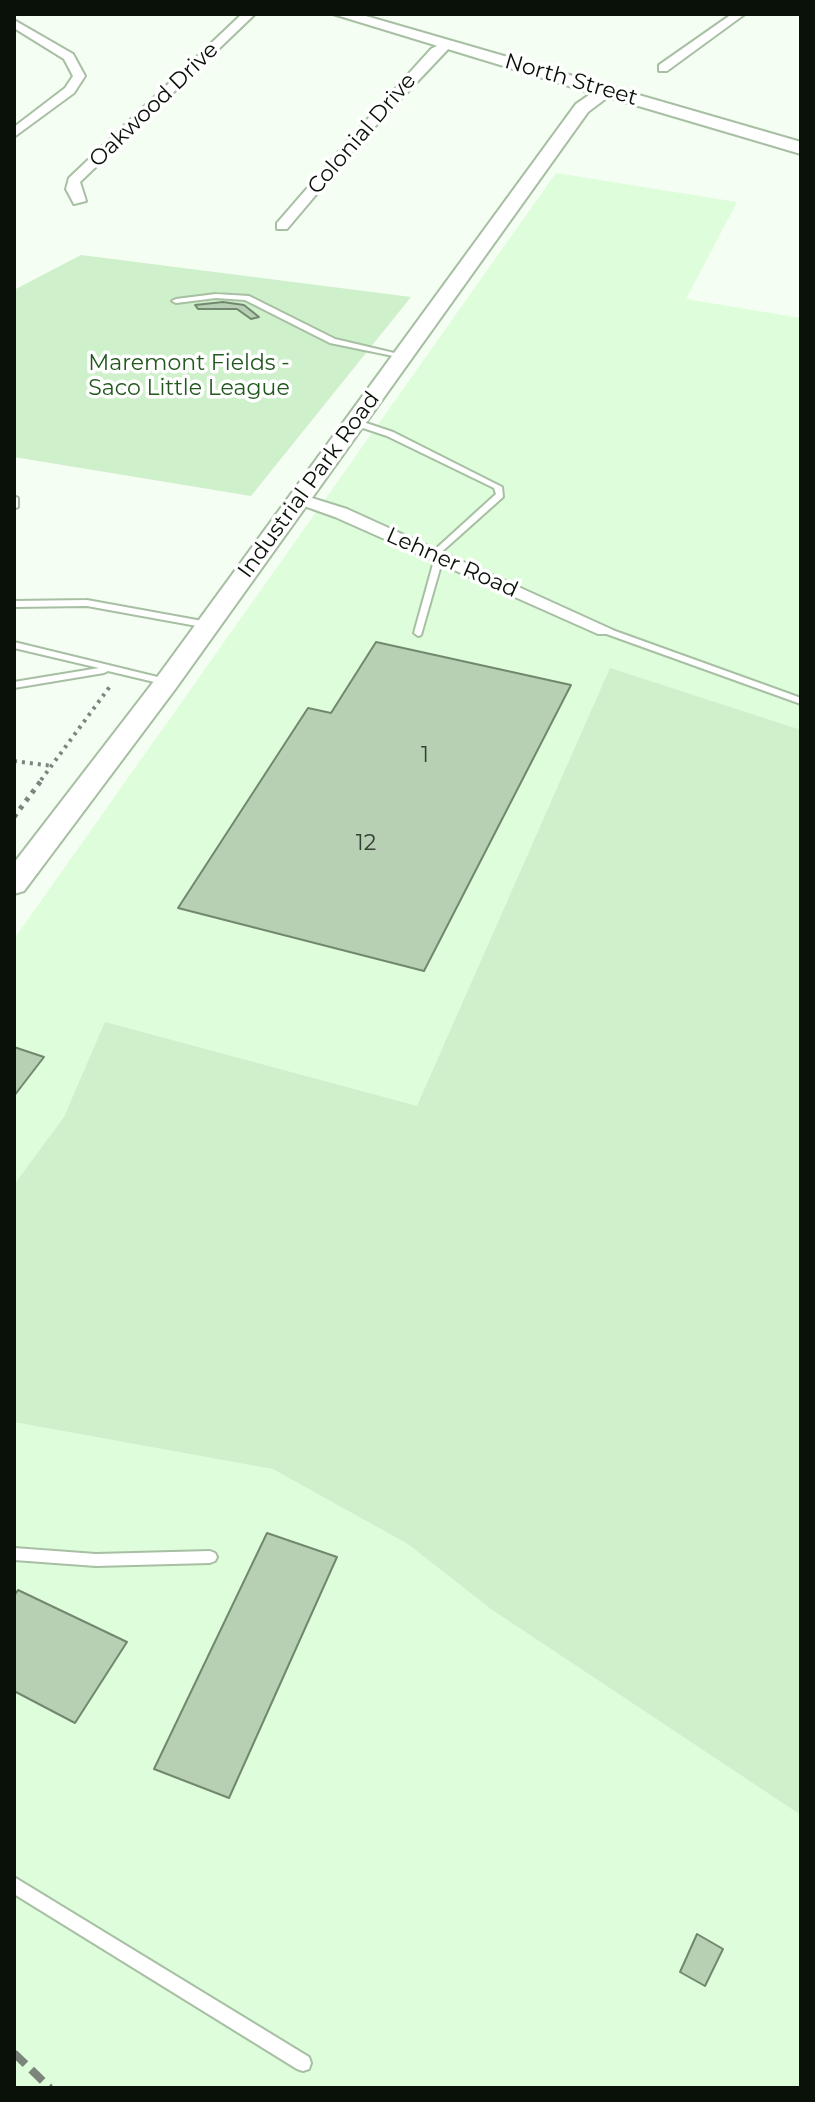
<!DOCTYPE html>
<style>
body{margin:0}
#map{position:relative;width:815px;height:2102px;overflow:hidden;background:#f4fef2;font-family:Montserrat,sans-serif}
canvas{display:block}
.frame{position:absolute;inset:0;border:16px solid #091108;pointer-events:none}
</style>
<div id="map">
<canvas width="815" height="2102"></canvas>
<div class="frame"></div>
</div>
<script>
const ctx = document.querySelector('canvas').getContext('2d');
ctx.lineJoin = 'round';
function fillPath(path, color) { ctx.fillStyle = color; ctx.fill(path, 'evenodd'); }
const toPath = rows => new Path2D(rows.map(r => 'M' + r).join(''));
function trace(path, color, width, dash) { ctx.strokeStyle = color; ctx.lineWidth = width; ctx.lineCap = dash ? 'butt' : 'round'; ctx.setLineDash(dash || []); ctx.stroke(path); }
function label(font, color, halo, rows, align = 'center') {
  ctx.font = font + ' Montserrat,sans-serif'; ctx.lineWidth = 7; ctx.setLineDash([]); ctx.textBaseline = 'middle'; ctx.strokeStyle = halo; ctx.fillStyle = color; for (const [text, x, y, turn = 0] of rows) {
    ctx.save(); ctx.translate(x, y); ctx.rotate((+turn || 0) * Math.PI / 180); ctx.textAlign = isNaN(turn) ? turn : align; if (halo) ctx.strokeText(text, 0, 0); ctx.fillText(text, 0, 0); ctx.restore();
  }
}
fillPath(toPath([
 [556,173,737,202,686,299,801,318,801,2088,14,2088,14,939]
]), '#defdda');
fillPath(toPath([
 [81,255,411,297,251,496,14,457,14,290],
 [610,668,801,730,801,1815,491,1609,408,1544,273,1469,14,1422,14,1185,64,1117,105,1022,417,1106]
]), '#cef0ca');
const building = toPath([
 [223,302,244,305,259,317,251,319,237,309,198,309,195,305,223,302],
 [376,642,571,685,424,971,178,908,308,708,331,713,376,642],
 [14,1047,44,1057,14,1096,14,1047],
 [267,1533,337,1557,229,1798,154,1769,267,1533],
 [18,1590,127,1642,75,1723,14,1691,14,1596,18,1590],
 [697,1934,723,1949,705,1986,680,1972,697,1934]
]);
fillPath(building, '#b7cfb3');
trace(building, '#71886e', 2);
const lane = toPath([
 [216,294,249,296,335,339,407,356,403,358,330,343,245,300,216,298,176,303,172,301,176,299,216,294],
 [351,420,357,420,393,432,502,487,503,497,437,556,443,558,421,635,418,636,414,633,435,557,430,557,429,555,496,494,494,488,387,436,351,424,351,420],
 [14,496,18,498,18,507,14,509,14,496],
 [87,600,208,622,212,625,208,628,87,606,14,607,14,601,87,600],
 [604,627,801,698,801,704,601,632,600,630,604,627],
 [14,642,170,680,172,682,167,685,108,671,104,673,14,688,14,682,99,668,14,648,14,642],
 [14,1548,96,1554,210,1551,215,1553,217,1557,215,1561,210,1563,96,1566,14,1560,14,1548],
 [14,1877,309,2057,311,2063,309,2069,303,2071,297,2069,14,1894,14,1877]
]);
const street = toPath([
 [242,14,255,14,80,182,86,201,74,204,66,189,69,178,242,14],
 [732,14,745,14,667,71,659,71,659,65,732,14],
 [14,20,73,54,85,76,74,93,14,137,14,127,65,88,73,76,64,59,14,28,14,20],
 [442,43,452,45,363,139,287,229,277,229,277,223,355,133,431,49,442,43],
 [299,494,347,509,613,630,610,634,598,634,335,517,293,502,291,499,299,494]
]);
const secondary = toPath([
 [333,14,359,14,801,142,801,154,608,97,588,112,176,688,24,891,14,894,14,863,158,676,576,104,592,93,333,14]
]);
trace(lane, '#a7bfa3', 4);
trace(street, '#a7bfa3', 4);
trace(secondary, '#a7bfa3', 4);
trace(toPath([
 [14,761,53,766],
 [41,780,111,685]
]), '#7d867c', 4, [3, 5]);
trace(toPath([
 [14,817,43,778]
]), '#7d867c', 5, [4, 6]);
fillPath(lane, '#fff');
fillPath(street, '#fff');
fillPath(secondary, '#fff');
trace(toPath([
 [14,2053,50,2088]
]), '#7c857b', 8, [16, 8]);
label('22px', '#091108', '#fff', [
 ["North Street",571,80,16],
 ["Oakwood Drive",154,105,-44],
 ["Colonial Drive",362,134,-49],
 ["Industrial Park Road",309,485,-54],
 ["Lehner Road",452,563,24]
]);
label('22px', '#21581c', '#fff', [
 ["Maremont Fields -",189,364],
 ["Saco Little League",189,389]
]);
label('22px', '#344033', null, [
 ["1",425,756],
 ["12",366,844]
]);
</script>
